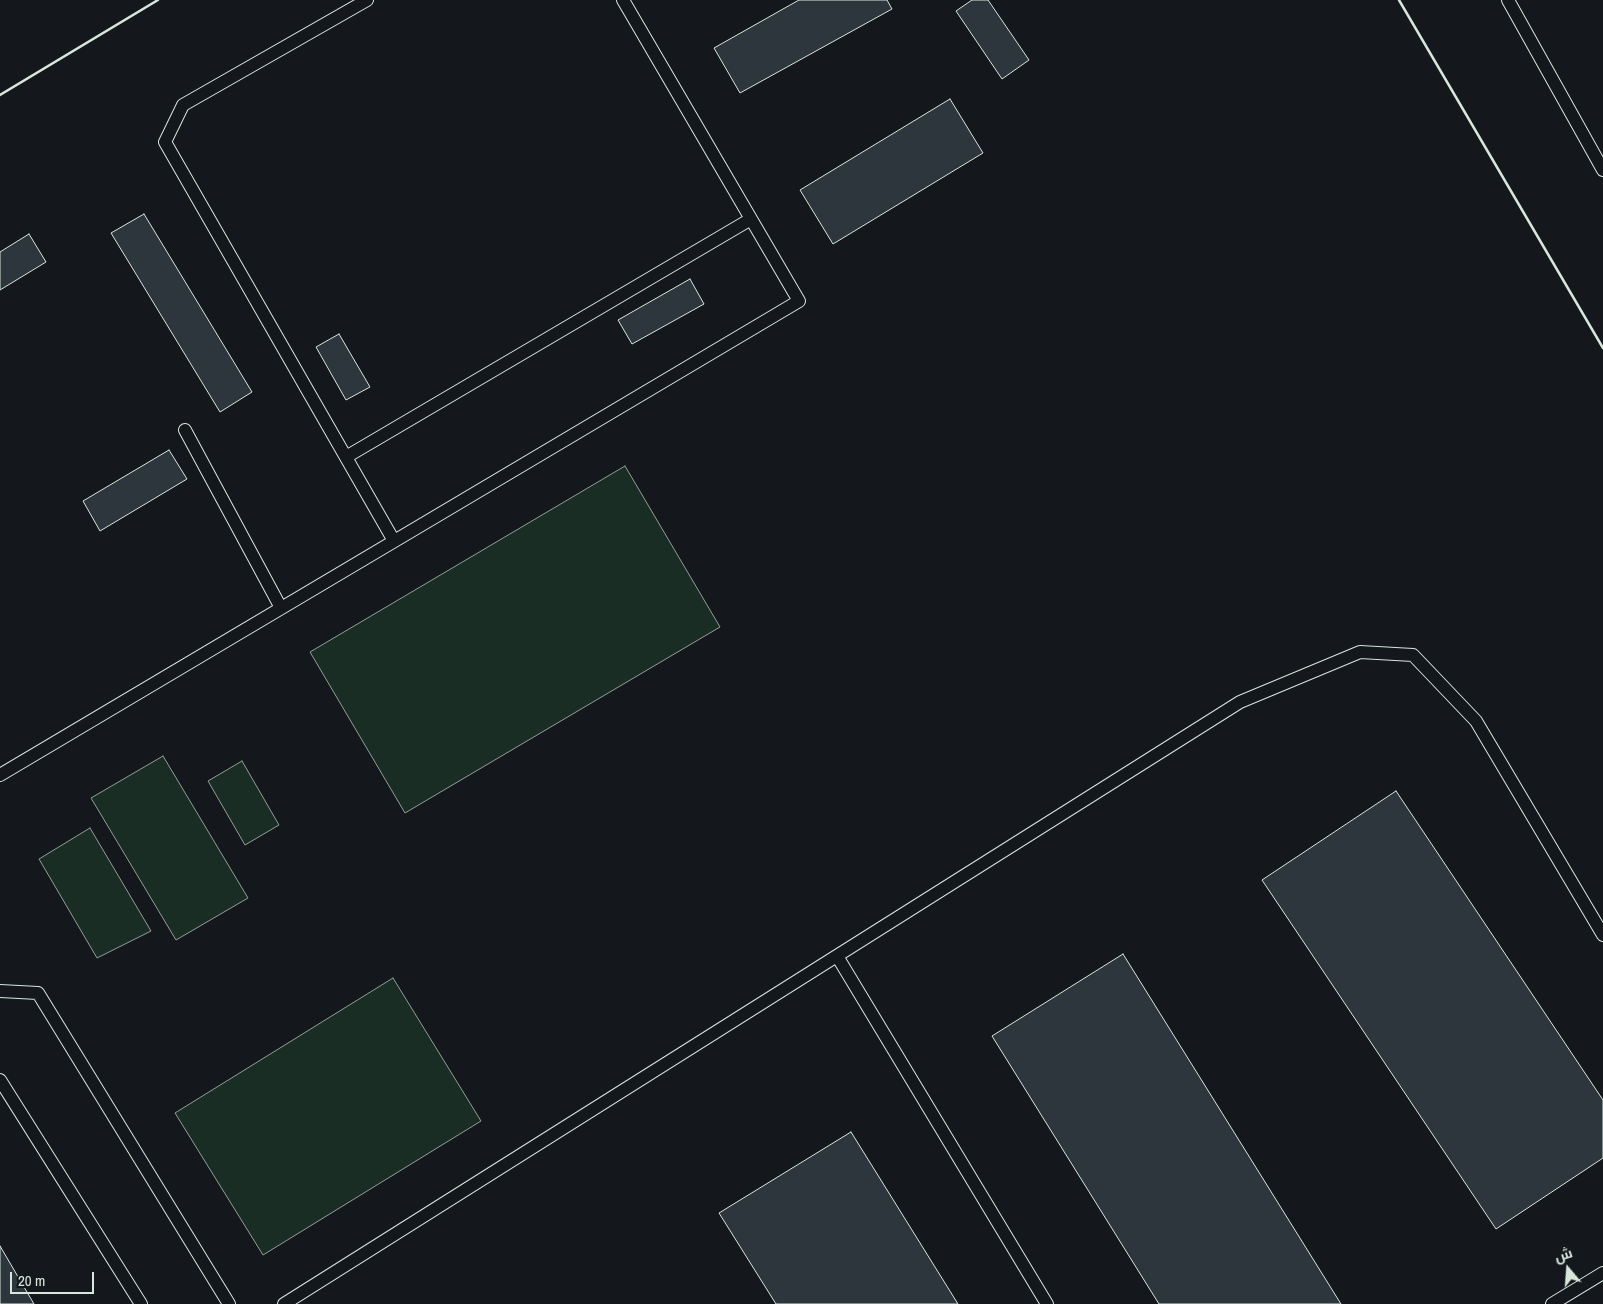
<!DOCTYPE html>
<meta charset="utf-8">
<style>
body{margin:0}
#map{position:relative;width:1603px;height:1304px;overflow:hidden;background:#14181c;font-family:"Archivo Narrow",Cairo,sans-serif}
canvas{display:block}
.north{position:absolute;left:1543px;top:1244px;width:50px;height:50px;-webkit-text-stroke:4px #14181c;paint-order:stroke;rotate:342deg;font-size:14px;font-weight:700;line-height:20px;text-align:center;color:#d8e6dc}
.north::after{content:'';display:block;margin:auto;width:18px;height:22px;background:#d8e6dc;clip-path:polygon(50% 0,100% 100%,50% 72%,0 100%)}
.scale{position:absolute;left:10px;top:1272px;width:84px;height:22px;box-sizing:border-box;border:2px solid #d8e6dc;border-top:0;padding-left:6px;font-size:15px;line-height:18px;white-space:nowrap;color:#d8e6dc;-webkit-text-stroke:4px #14181c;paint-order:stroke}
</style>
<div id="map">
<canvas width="1603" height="1304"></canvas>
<div class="north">ش</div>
<div class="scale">20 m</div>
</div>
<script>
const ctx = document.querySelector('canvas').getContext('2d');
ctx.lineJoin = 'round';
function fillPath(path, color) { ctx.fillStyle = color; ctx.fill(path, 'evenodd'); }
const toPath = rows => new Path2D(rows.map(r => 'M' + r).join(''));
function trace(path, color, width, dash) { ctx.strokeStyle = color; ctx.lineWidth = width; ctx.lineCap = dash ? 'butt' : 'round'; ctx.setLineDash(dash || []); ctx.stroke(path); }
const green = toPath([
 [625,466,720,627,405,813,310,652,625,466],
 [163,756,248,898,176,940,91,798,163,756],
 [242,761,279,825,245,845,208,781,242,761],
 [90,828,151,931,97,958,39,859,90,828],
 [393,978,481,1121,263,1255,175,1113,393,978]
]);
fillPath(green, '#1a2d24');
trace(green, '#939e99', 1);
const building = toPath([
 [799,0,887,0,892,9,740,93,714,48,799,0],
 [972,0,988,0,1029,60,1002,79,956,11,972,0],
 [950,99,983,153,833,244,800,190,950,99],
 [144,214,252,392,220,412,111,233,144,214],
 [29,234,46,262,0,290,0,252,29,234],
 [690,279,704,304,632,344,618,320,690,279],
 [339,334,370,387,346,400,316,347,339,334],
 [169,450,187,479,100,531,83,501,169,450],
 [1396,791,1603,1100,1603,1158,1496,1229,1262,880,1396,791],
 [1123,954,1341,1304,1159,1304,992,1036,1123,954],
 [851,1132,958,1304,776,1304,719,1213,851,1132],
 [0,1246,34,1304,0,1304,0,1246]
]);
fillPath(building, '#2c363c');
trace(building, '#d8e6dc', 1);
const lane = toPath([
 [367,0,183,105,165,142,394,541],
 [1508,0,1603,170],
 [185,430,281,608],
 [346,457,751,219],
 [0,775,799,301,623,0],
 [837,956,1047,1304],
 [0,991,38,993,229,1304],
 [0,1080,141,1304],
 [284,1304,1240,702,1360,652,1413,655,1476,721,1603,935],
 [1552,1304,1603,1273]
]);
trace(lane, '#d8e6dc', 14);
trace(lane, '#14181c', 12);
trace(toPath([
 [1399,0,1603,348],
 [0,95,158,0]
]), '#d8e6dc', 2.5);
</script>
